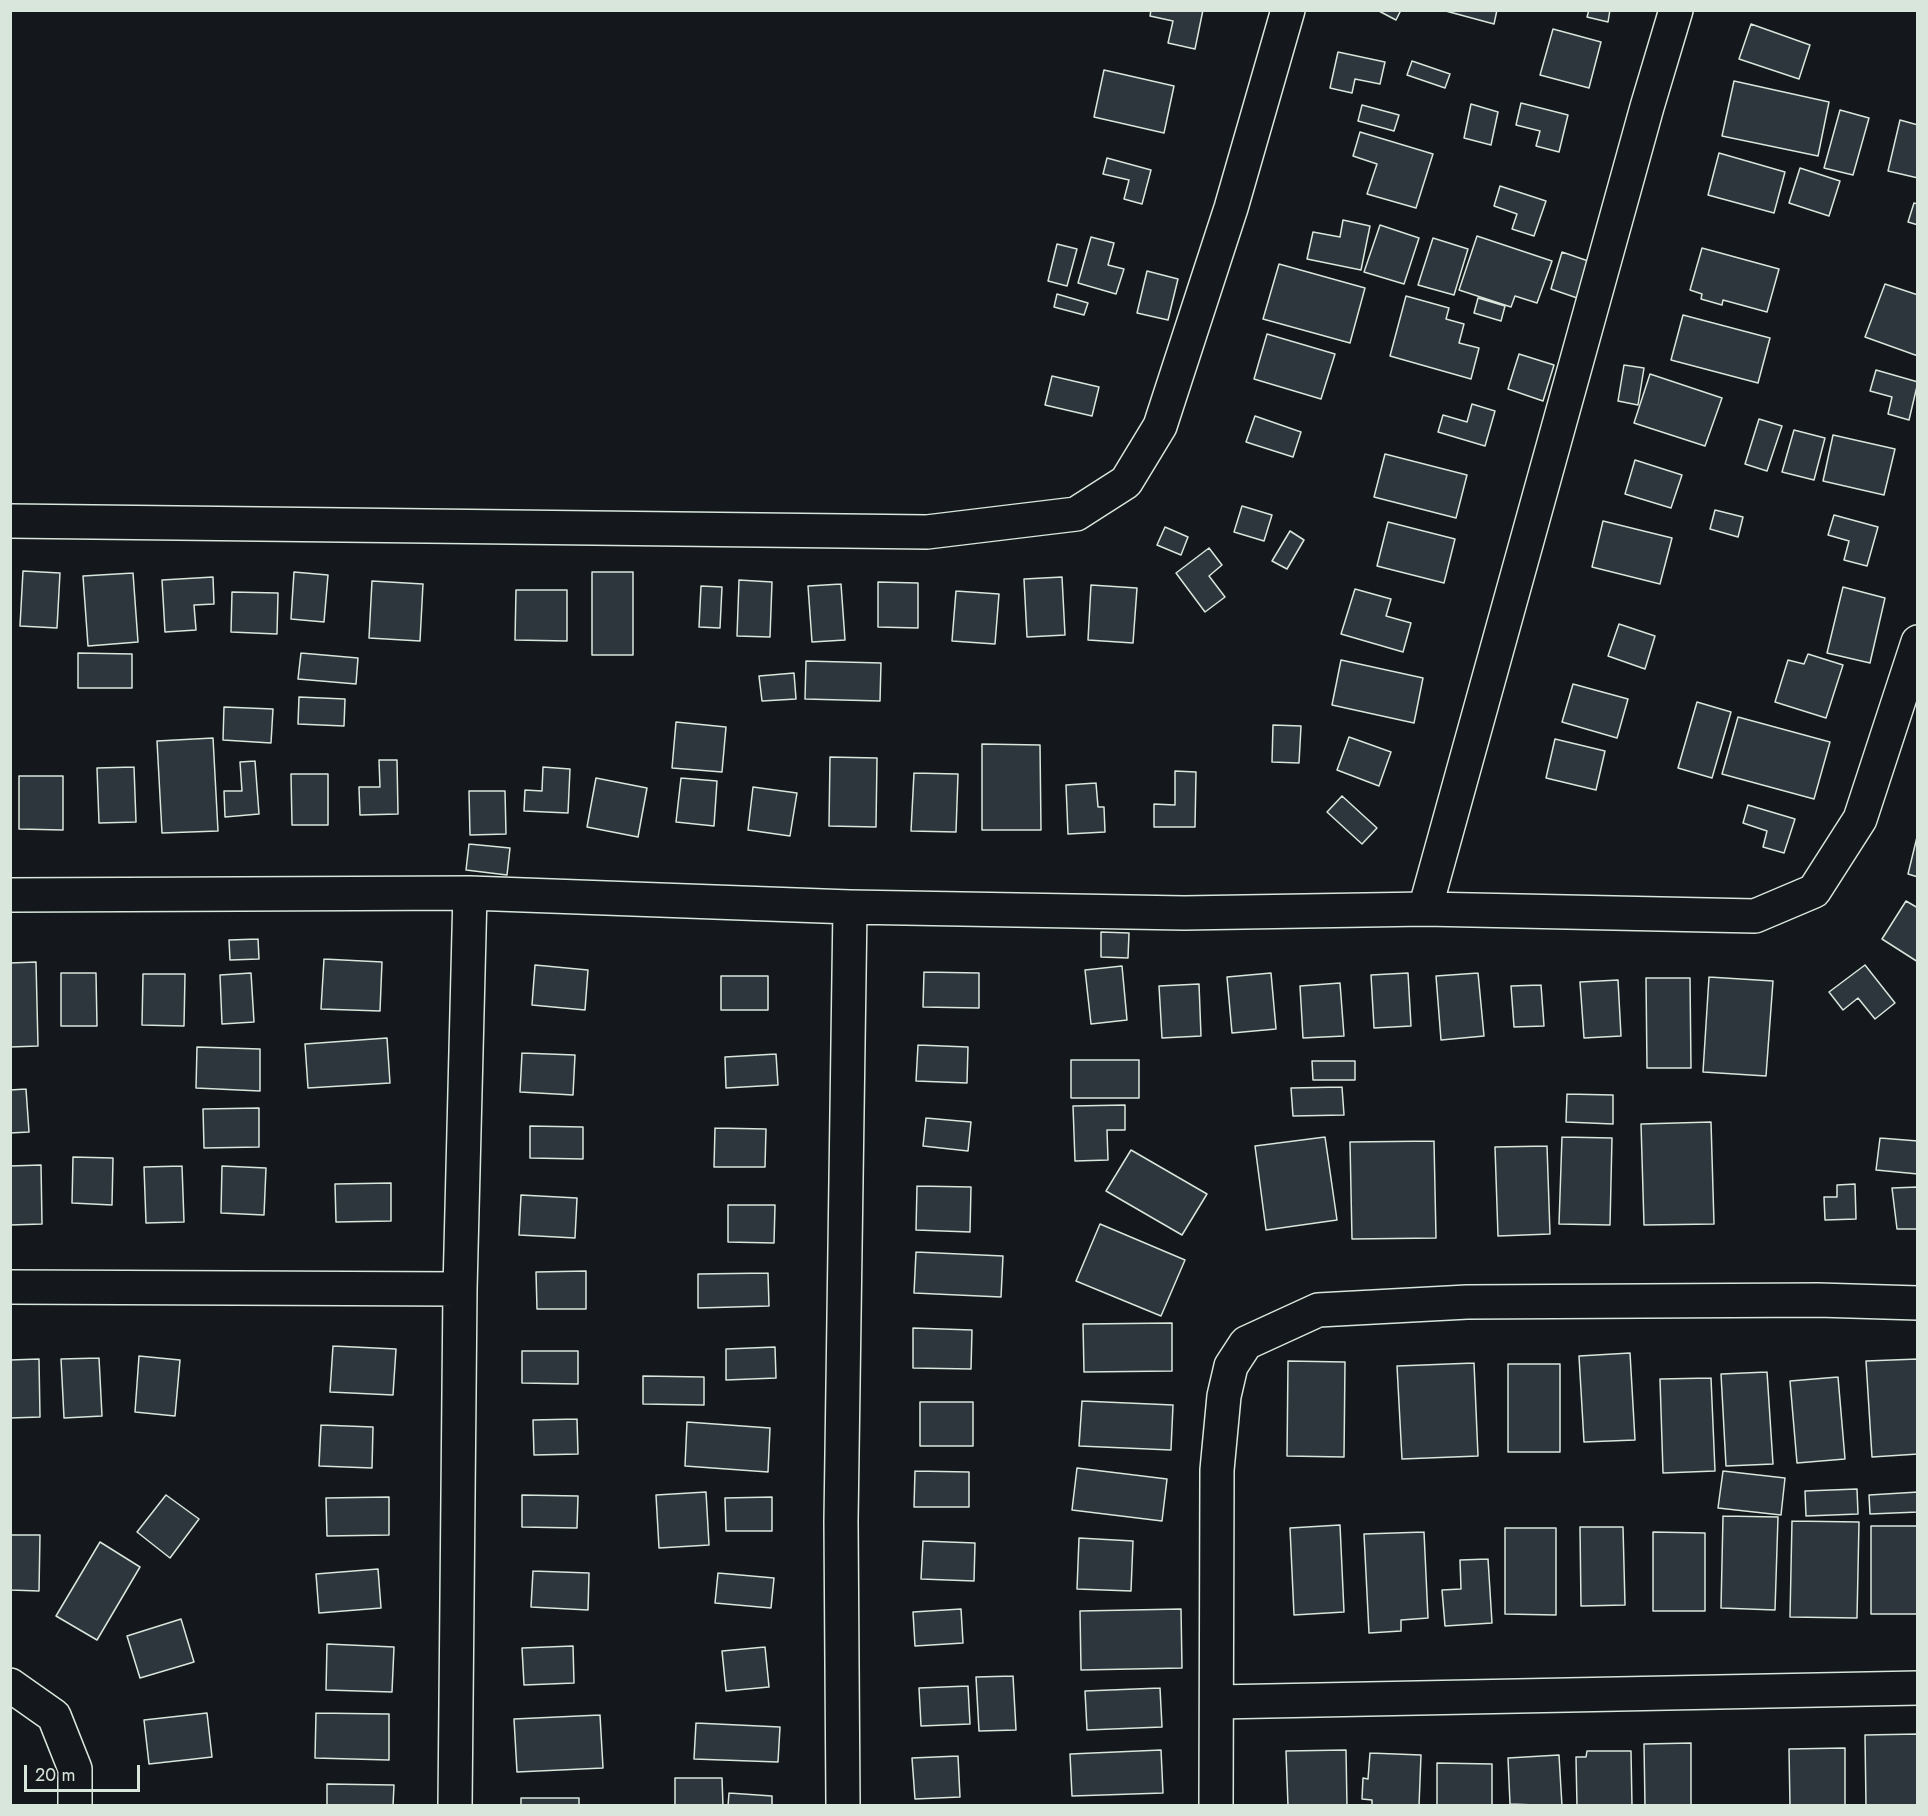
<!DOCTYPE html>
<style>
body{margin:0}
#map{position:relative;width:1928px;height:1816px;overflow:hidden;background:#14181c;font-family:Jost,sans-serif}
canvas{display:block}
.frame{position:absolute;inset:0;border:12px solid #d8e6dc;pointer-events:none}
.scale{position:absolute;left:24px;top:1765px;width:116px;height:27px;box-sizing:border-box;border:3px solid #d8e6dc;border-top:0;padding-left:8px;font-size:18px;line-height:21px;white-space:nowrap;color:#d8e6dc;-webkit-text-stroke:4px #14181c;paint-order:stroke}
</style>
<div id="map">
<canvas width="1928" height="1816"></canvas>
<div class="frame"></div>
<div class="scale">20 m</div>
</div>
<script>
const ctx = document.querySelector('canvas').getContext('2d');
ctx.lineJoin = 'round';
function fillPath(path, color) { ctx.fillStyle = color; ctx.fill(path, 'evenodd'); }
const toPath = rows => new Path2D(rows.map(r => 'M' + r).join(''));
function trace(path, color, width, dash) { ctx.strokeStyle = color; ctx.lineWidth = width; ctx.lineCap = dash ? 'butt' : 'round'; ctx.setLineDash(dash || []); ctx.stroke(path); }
const building = toPath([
 [1151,10,1203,10,1195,49,1168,43,1173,21,1150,16,1151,10],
 [1377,10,1401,10,1396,20,1377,10],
 [1442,10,1497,10,1494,24,1442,10],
 [1589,10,1610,10,1608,22,1587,17,1589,10],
 [1751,24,1810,45,1799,79,1739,59,1751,24],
 [1553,29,1601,42,1589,88,1540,75,1553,29],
 [1338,52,1385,62,1380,84,1355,79,1352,93,1330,88,1338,52],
 [1412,61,1450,74,1445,88,1407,75,1412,61],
 [1104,70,1174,86,1164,133,1094,117,1104,70],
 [1734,81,1829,102,1818,156,1722,136,1734,81],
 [1521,103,1568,115,1559,152,1536,146,1540,131,1516,125,1521,103],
 [1471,104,1498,112,1491,145,1464,138,1471,104],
 [1362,105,1399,115,1394,131,1358,121,1362,105],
 [1840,110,1869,118,1853,175,1824,168,1840,110],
 [1900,120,1918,125,1918,178,1888,171,1900,120],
 [1360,132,1433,154,1416,208,1367,194,1377,164,1353,156,1360,132],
 [1719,153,1785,172,1774,213,1708,195,1719,153],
 [1107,158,1151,170,1142,204,1124,199,1129,180,1103,174,1107,158],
 [1800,168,1840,181,1829,216,1789,203,1800,168],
 [1500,186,1546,201,1534,236,1512,229,1517,214,1494,206,1500,186],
 [1914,203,1918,204,1918,225,1908,222,1914,203],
 [1343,220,1370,226,1361,270,1307,259,1313,232,1340,237,1343,220],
 [1380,225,1419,238,1404,284,1364,272,1380,225],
 [1477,236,1552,261,1537,303,1515,296,1511,307,1459,290,1477,236],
 [1091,237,1114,243,1108,265,1124,269,1116,294,1078,283,1091,237],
 [1433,238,1468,249,1454,295,1418,285,1433,238],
 [1057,244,1077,249,1067,286,1048,281,1057,244],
 [1702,248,1779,269,1767,312,1723,300,1722,305,1701,299,1702,294,1690,290,1702,248],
 [1562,252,1594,263,1583,300,1551,289,1562,252],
 [1279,264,1365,288,1350,343,1263,319,1279,264],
 [1147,271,1178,279,1168,320,1137,313,1147,271],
 [1885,284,1918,295,1918,356,1865,337,1885,284],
 [1057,294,1088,303,1084,315,1054,307,1057,294],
 [1406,296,1449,308,1446,319,1464,324,1459,343,1479,348,1471,379,1390,356,1406,296],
 [1478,298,1505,306,1501,321,1474,313,1478,298],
 [1683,315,1770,338,1758,383,1671,360,1683,315],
 [1267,334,1335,354,1321,399,1254,379,1267,334],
 [1519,354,1554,365,1543,401,1508,389,1519,354],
 [1624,365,1644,368,1638,405,1618,401,1624,365],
 [1876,370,1918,382,1909,420,1888,414,1892,397,1870,391,1876,370],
 [1650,374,1722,398,1705,446,1634,423,1650,374],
 [1052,376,1099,387,1092,416,1045,405,1052,376],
 [1472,404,1495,411,1485,446,1438,432,1443,415,1467,422,1472,404],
 [1255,416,1301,432,1293,457,1246,442,1255,416],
 [1759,419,1782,426,1767,471,1745,464,1759,419],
 [1794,430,1825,438,1814,480,1782,472,1794,430],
 [1833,435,1895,449,1884,495,1823,481,1833,435],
 [1385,454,1467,475,1456,518,1374,497,1385,454],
 [1635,460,1682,475,1671,508,1625,494,1635,460],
 [1242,506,1272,515,1264,541,1234,532,1242,506],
 [1715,510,1743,517,1738,537,1710,529,1715,510],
 [1834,515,1878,527,1867,566,1844,560,1849,541,1828,535,1834,515],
 [1603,521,1672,538,1660,584,1592,567,1603,521],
 [1388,522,1455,539,1444,583,1377,566,1388,522],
 [1165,527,1188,537,1181,555,1157,545,1165,527],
 [1290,531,1304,540,1287,569,1272,561,1290,531],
 [1209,548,1222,565,1209,576,1225,597,1205,612,1176,573,1209,548],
 [23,571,60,573,57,628,20,626,23,571],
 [294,572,328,575,324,622,291,619,294,572],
 [592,572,633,572,633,655,592,655,592,572],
 [133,573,138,642,88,646,83,576,133,573],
 [213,577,214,604,194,605,196,630,165,632,162,580,213,577],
 [1062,577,1065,635,1027,637,1024,579,1062,577],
 [739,580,772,582,770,637,737,636,739,580],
 [372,581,423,584,420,641,369,638,372,581],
 [878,582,918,583,918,628,878,627,878,582],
 [841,584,845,640,812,642,808,586,841,584],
 [1091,585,1137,588,1133,643,1088,640,1091,585],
 [701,586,722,587,720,628,699,627,701,586],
 [1843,587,1885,598,1870,663,1827,653,1843,587],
 [1355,589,1391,599,1386,616,1411,623,1403,652,1341,634,1355,589],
 [516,590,567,590,567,641,515,640,516,590],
 [956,591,999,594,995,644,952,641,956,591],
 [232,592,278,593,277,634,231,632,232,592],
 [1619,624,1655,636,1645,669,1608,656,1619,624],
 [78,653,132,654,132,688,78,688,78,653],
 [301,653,358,658,356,684,298,679,301,653],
 [1808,654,1843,665,1826,718,1775,702,1788,660,1804,664,1808,654],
 [1341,660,1423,678,1414,723,1332,705,1341,660],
 [806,661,881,663,880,701,805,699,806,661],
 [794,673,796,699,762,701,759,676,794,673],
 [1573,684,1628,699,1617,738,1562,722,1573,684],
 [299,697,345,699,344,726,298,724,299,697],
 [1697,702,1731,712,1712,778,1678,768,1697,702],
 [224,707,273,709,271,743,223,740,224,707],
 [1738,717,1830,742,1814,799,1722,774,1738,717],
 [676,722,726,727,722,772,672,768,676,722],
 [1273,725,1301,726,1299,763,1272,762,1273,725],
 [1349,737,1391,752,1379,786,1337,770,1349,737],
 [213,738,218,831,162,833,157,741,213,738],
 [1555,739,1605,751,1596,790,1546,778,1555,739],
 [982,744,1040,745,1041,830,982,830,982,744],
 [830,757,877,758,876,827,829,826,830,757],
 [379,760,397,760,398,814,360,815,359,787,380,787,379,760],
 [255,761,259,814,225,817,224,791,242,791,240,762,255,761],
 [134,767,136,822,99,823,97,768,134,767],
 [543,767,570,769,568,813,524,811,525,790,542,791,543,767],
 [1175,771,1196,772,1195,827,1154,827,1154,804,1175,805,1175,771],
 [914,773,958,774,956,832,911,831,914,773],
 [291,774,328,774,328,825,292,825,291,774],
 [19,776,63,776,63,830,19,829,19,776],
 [596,778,647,788,638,837,587,827,596,778],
 [681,778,717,781,714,826,676,822,681,778],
 [1096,783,1098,807,1104,807,1105,832,1068,834,1066,785,1096,783],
 [753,787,797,793,790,836,748,830,753,787],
 [469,791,505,791,506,834,470,835,469,791],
 [1342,796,1377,828,1362,844,1327,812,1342,796],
 [1748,805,1795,819,1784,853,1763,847,1767,831,1743,823,1748,805],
 [1918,833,1918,877,1908,874,1918,833],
 [469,844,510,848,507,875,466,870,469,844],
 [1906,901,1918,908,1918,962,1882,939,1906,901],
 [1101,932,1129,933,1128,958,1101,957,1101,932],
 [258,939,259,959,230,960,229,940,258,939],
 [324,959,382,962,380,1011,321,1009,324,959],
 [36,962,38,1046,10,1047,10,963,36,962],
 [535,965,588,970,585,1010,532,1005,535,965],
 [1865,965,1895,1003,1875,1019,1858,998,1843,1010,1829,992,1865,965],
 [1122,966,1127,1020,1091,1024,1085,970,1122,966],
 [924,972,979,973,979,1008,923,1007,924,972],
 [61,973,96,973,97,1026,61,1026,61,973],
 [251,973,254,1022,222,1024,220,975,251,973],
 [1271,973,1276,1029,1232,1033,1227,977,1271,973],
 [1408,973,1411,1026,1374,1028,1371,975,1408,973],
 [1478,973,1484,1036,1441,1040,1436,976,1478,973],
 [143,974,185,974,184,1026,142,1025,143,974],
 [721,976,768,976,768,1010,721,1010,721,976],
 [1709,977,1773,981,1766,1076,1703,1072,1709,977],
 [1646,978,1690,978,1691,1068,1647,1068,1646,978],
 [1618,980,1621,1036,1584,1038,1580,982,1618,980],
 [1340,983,1344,1036,1303,1038,1300,986,1340,983],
 [1199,984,1201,1036,1162,1038,1159,986,1199,984],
 [1541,985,1544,1026,1514,1027,1511,986,1541,985],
 [387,1038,390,1083,308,1088,305,1044,387,1038],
 [918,1045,968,1047,967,1083,916,1081,918,1045],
 [197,1047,260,1049,260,1091,196,1088,197,1047],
 [522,1053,575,1055,573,1095,520,1092,522,1053],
 [776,1054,778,1085,726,1088,725,1057,776,1054],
 [1071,1060,1139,1060,1139,1098,1071,1098,1071,1060],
 [1312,1061,1355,1061,1355,1080,1313,1080,1312,1061],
 [1342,1087,1344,1115,1293,1116,1291,1088,1342,1087],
 [26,1089,29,1132,10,1133,10,1090,26,1089],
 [1567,1094,1613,1095,1613,1124,1566,1122,1567,1094],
 [1125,1105,1125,1130,1107,1130,1108,1160,1075,1161,1073,1106,1125,1105],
 [259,1108,259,1147,204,1148,203,1109,259,1108],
 [926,1118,971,1122,968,1151,923,1146,926,1118],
 [1711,1122,1714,1224,1644,1225,1641,1124,1711,1122],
 [530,1126,583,1127,583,1159,530,1158,530,1126],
 [715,1128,766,1129,765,1167,714,1167,715,1128],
 [1325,1137,1337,1220,1266,1230,1255,1146,1325,1137],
 [1562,1137,1612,1138,1610,1225,1559,1224,1562,1137],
 [1880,1138,1918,1141,1918,1174,1876,1170,1880,1138],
 [1434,1141,1436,1238,1352,1239,1350,1142,1434,1141],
 [1547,1146,1550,1234,1498,1236,1495,1147,1547,1146],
 [1131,1150,1207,1194,1182,1235,1106,1191,1131,1150],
 [73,1157,113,1158,112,1205,72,1203,73,1157],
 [41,1165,42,1224,10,1225,10,1166,41,1165],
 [182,1166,184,1222,146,1223,144,1167,182,1166],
 [222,1166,266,1168,264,1215,221,1213,222,1166],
 [391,1183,391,1221,336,1222,335,1184,391,1183],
 [1855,1184,1856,1219,1825,1220,1824,1197,1837,1197,1837,1185,1855,1184],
 [917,1186,971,1187,970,1232,916,1230,917,1186],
 [1918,1187,1918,1229,1897,1229,1892,1188,1918,1187],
 [521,1195,577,1198,575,1238,519,1235,521,1195],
 [728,1205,775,1205,774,1243,728,1242,728,1205],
 [1100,1224,1185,1260,1161,1316,1076,1281,1100,1224],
 [916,1252,1003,1256,1001,1297,914,1293,916,1252],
 [586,1271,586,1309,537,1309,536,1272,586,1271],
 [768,1273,769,1306,698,1308,698,1274,768,1273],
 [1172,1323,1172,1371,1084,1372,1083,1324,1172,1323],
 [913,1328,972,1330,971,1369,913,1368,913,1328],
 [333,1346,396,1349,393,1395,330,1392,333,1346],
 [775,1347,776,1378,726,1380,726,1349,775,1347],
 [522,1351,578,1351,578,1384,522,1383,522,1351],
 [1630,1353,1635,1440,1584,1442,1579,1356,1630,1353],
 [139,1356,180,1360,175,1416,135,1412,139,1356],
 [99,1358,102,1416,64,1418,61,1359,99,1358],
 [39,1359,40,1417,10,1418,10,1360,39,1359],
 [1918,1359,1918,1454,1872,1457,1866,1361,1918,1359],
 [1288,1361,1345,1362,1344,1457,1287,1456,1288,1361],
 [1474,1363,1478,1456,1402,1459,1397,1366,1474,1363],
 [1508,1364,1560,1364,1560,1452,1508,1452,1508,1364],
 [1767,1372,1773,1464,1726,1466,1721,1374,1767,1372],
 [643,1376,704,1377,704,1405,643,1404,643,1376],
 [1838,1377,1845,1459,1797,1463,1790,1381,1838,1377],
 [1711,1378,1715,1471,1663,1473,1660,1379,1711,1378],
 [1082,1401,1173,1405,1171,1450,1079,1446,1082,1401],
 [920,1402,973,1402,973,1446,920,1446,920,1402],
 [577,1419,578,1454,534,1455,533,1420,577,1419],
 [687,1422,770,1428,768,1472,685,1466,687,1422],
 [321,1425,373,1427,372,1468,319,1466,321,1425],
 [1077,1468,1167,1479,1162,1521,1072,1510,1077,1468],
 [915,1471,969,1472,969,1507,914,1507,915,1471],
 [1723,1471,1785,1478,1781,1515,1718,1508,1723,1471],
 [1857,1489,1858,1514,1806,1516,1805,1491,1857,1489],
 [706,1492,709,1545,659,1548,656,1495,706,1492],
 [1918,1492,1918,1512,1870,1514,1869,1495,1918,1492],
 [166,1495,199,1519,170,1558,137,1532,166,1495],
 [522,1495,578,1496,577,1528,522,1527,522,1495],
 [389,1497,389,1535,327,1536,326,1498,389,1497],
 [772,1497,772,1531,726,1531,725,1498,772,1497],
 [1723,1516,1778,1517,1775,1610,1721,1608,1723,1516],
 [1792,1521,1859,1522,1857,1618,1790,1617,1792,1521],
 [1340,1525,1344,1612,1294,1615,1290,1528,1340,1525],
 [1871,1526,1918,1526,1918,1614,1871,1614,1871,1526],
 [1580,1527,1623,1527,1625,1605,1581,1606,1580,1527],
 [1505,1528,1556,1528,1556,1615,1505,1614,1505,1528],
 [1424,1532,1428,1618,1401,1620,1401,1631,1369,1633,1364,1534,1424,1532],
 [1653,1532,1705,1533,1705,1611,1653,1611,1653,1532],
 [10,1535,40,1535,39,1591,10,1590,10,1535],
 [1079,1538,1133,1541,1131,1591,1077,1589,1079,1538],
 [923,1541,975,1543,974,1581,921,1579,923,1541],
 [100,1542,140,1567,97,1640,56,1616,100,1542],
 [1488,1559,1492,1623,1445,1626,1442,1590,1461,1589,1460,1560,1488,1559],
 [378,1569,381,1608,319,1613,316,1574,378,1569],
 [533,1571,589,1573,588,1610,531,1607,533,1571],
 [718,1573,774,1578,771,1608,715,1603,718,1573],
 [961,1609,963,1643,915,1646,913,1612,961,1609],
 [1181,1609,1182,1668,1081,1670,1080,1611,1181,1609],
 [181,1619,194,1662,140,1678,127,1636,181,1619],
 [327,1644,394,1647,392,1692,326,1690,327,1644],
 [573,1646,574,1683,524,1685,522,1648,573,1646],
 [765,1647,769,1687,726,1691,722,1651,765,1647],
 [1013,1676,1016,1730,979,1731,976,1677,1013,1676],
 [968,1686,970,1724,921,1726,919,1688,968,1686],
 [1160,1688,1162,1727,1087,1730,1085,1691,1160,1688],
 [207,1713,212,1757,149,1764,144,1720,207,1713],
 [316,1713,389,1714,389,1760,315,1758,316,1713],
 [600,1715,603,1768,517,1772,514,1719,600,1715],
 [696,1723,780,1727,778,1762,694,1759,696,1723],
 [1918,1734,1918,1806,1866,1806,1865,1735,1918,1734],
 [1691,1743,1691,1806,1645,1806,1644,1744,1691,1743],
 [1845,1748,1845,1806,1790,1806,1789,1749,1845,1748],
 [1161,1750,1163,1793,1072,1796,1070,1754,1161,1750],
 [1346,1750,1347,1806,1288,1806,1286,1751,1346,1750],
 [1587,1751,1631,1751,1632,1806,1577,1806,1576,1757,1586,1757,1587,1751],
 [1370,1753,1421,1755,1419,1806,1372,1806,1372,1800,1362,1799,1363,1778,1368,1779,1370,1753],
 [1559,1755,1562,1806,1510,1804,1508,1758,1559,1755],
 [958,1756,960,1797,915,1799,912,1758,958,1756],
 [1437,1763,1492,1764,1492,1806,1437,1806,1437,1763],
 [675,1778,722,1778,723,1806,675,1806,675,1778],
 [327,1784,394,1785,393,1806,327,1806,327,1784],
 [729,1793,772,1796,772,1806,728,1806,729,1793],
 [521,1798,579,1798,579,1806,521,1806,521,1798]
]);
fillPath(building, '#2c363c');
trace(building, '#d8e6dc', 1.5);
const minor = toPath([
 [10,521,927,532,1076,514,1126,482,1160,426,1231,208,1288,10],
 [10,895,470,893,850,907,1184,913,1425,909,1755,916,1814,891,1860,819,1918,642],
 [1425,909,1647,107,1676,10],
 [10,1287,460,1289],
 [10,1685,54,1716,75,1769,75,1806],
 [1218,1702,1918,1688],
 [455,1806,460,1289,470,893],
 [843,1806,841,1521,850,907],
 [1216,1806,1217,1470,1224,1396,1231,1366,1246,1343,1318,1310,1467,1302,1818,1300,1918,1303]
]);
trace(minor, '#d8e6dc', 36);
trace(minor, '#14181c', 33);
</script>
